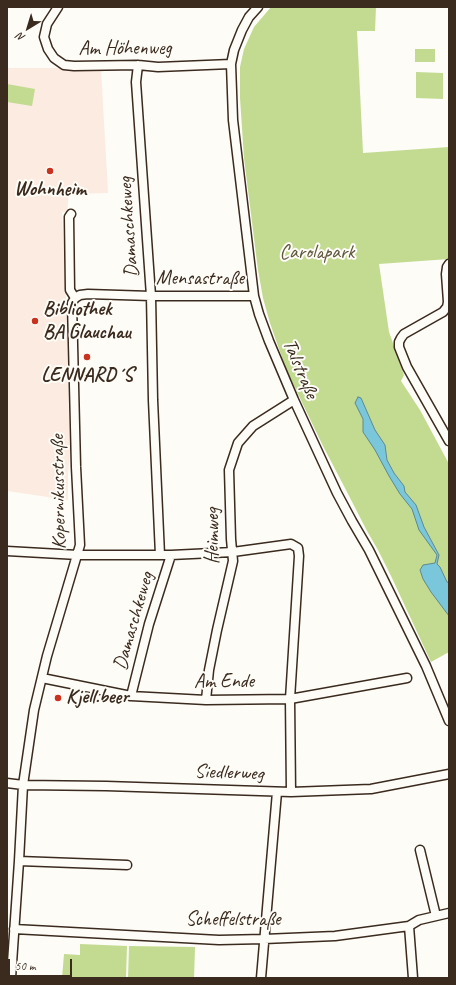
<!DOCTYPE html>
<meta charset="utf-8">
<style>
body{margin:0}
#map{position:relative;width:456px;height:985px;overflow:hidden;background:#fdfcf7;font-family:Caveat,sans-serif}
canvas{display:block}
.frame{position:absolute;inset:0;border:8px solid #3b2a1e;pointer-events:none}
.north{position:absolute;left:8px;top:8px;width:40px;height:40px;-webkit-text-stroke:3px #fdfcf7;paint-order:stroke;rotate:218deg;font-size:11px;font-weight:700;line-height:16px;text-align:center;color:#3b2a1e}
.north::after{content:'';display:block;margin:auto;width:14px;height:18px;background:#3b2a1e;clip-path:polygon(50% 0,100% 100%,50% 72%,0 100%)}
.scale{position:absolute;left:8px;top:959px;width:64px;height:18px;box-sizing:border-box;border:2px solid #3b2a1e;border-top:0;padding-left:5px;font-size:12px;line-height:14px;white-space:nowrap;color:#3b2a1e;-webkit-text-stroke:3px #fdfcf7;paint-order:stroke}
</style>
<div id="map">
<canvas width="456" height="985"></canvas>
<div class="frame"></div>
<div class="north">N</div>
<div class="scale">50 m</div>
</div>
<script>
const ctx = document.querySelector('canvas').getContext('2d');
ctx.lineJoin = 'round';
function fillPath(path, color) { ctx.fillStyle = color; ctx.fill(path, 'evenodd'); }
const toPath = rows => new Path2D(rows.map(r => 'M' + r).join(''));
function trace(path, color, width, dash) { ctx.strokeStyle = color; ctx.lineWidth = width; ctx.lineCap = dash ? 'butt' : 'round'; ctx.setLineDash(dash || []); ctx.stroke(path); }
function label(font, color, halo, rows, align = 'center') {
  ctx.font = font + ' Caveat,sans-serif'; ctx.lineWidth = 4; ctx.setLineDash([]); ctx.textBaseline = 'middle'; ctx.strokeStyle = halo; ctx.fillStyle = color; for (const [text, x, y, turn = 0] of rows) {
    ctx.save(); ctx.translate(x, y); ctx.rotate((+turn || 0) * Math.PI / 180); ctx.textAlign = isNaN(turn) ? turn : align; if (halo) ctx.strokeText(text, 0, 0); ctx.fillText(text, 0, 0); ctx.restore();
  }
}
fillPath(toPath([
 [7,68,67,68,76,70,101,69,108,193,69,194,67,212,62,212,66,300,70,451,68,475,68,500,7,491]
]), '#fcebe0');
fillPath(toPath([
 [271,7,376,7,375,31,357,31,363,153,449,147,449,259,379,264,389,332,404,375,401,381,420,410,449,464,449,652,431,662,392,578,378,550,367,531,346,490,323,446,286,369,270,323,263,298,258,270,244,158,240,98,240,67,244,49,254,27],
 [415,49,435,49,435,62,415,62],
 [416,72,443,73,443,99,416,98],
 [7,84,35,89,32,106,7,102],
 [80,944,127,946,126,978,62,978,64,954,80,955],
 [129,946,195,947,194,978,128,978]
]), '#c2db91');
const water = toPath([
 [358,397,361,398,375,430,385,445,387,460,394,473,404,486,405,492,416,505,424,527,439,555,437,564,440,567,447,582,449,583,449,616,431,592,423,579,420,570,423,565,435,563,437,555,419,530,412,509,400,494,389,476,375,450,363,432,363,419,355,403,358,397]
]);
fillPath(water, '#7ac6da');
trace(water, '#61888f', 1);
const minor = toPath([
 [58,7,47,24,44,37,48,49,54,58,64,65,74,66,138,65,158,67,231,64],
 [258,7,249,17,242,30,234,50,231,64,233,120,254,296,259,314,269,341,294,400,337,493,352,521,369,550,426,666,449,721],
 [138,65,136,82,151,296,153,400,160,555],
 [71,214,69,217,70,290,75,298],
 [449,264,447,267,446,274,448,302,447,307,443,312,404,334,401,338,399,342,399,347,407,367,449,441],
 [75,298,80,295,88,294,151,296,254,296],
 [7,551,78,555,171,555,233,552,291,544,298,548,299,556,290,699,291,792],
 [42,678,131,696,206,700,290,699,407,678],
 [131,696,149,624,171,555],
 [206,700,209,670,217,630,233,561,231,539,229,470,238,443,253,426,294,400],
 [7,783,23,785,106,786,291,792,371,789,449,774],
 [420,850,436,916],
 [19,861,127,865],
 [409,926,413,978],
 [14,929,219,940,264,939,335,936,409,926,419,920,449,913],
 [11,978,19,861,23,785,34,710,47,656,80,545,76,467,72,303,75,298],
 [261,978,277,792]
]);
trace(minor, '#3b2a1e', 11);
trace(minor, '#fdfcf7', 8);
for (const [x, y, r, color] of [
 [50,171,4,"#c8321e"],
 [35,321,4,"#c8321e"],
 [87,357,4,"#c8321e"],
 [58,698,4,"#c8321e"]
]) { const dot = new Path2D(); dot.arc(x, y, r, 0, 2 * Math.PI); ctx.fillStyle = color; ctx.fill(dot); trace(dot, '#fdfcf7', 1.5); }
label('20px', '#3b2a1e', '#fdfcf7', [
 ["Am Höhenweg",125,49],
 ["Damaschkeweg",129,227,-94],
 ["Mensastraße",200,279],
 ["Talstraße",300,369,67],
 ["Kopernikusstraße",59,492,-91],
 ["Heimweg",213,536,-90],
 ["Damaschkeweg",134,621,-74],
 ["Am Ende",224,682],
 ["Siedlerweg",229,773,2],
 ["Scheffelstraße",233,920]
]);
label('bold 20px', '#3b2a1e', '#fdfcf7', [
 ["Wohnheim",50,190],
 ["Bibliothek",43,310,"left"],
 ["BA Glauchau",43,333,"left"],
 ["LENNARD´S",87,376],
 ["Kjell.beer",66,698,"left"]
]);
label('20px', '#5d563b', '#fdfcf7', [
 ["Carolapark",317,253]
]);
</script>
